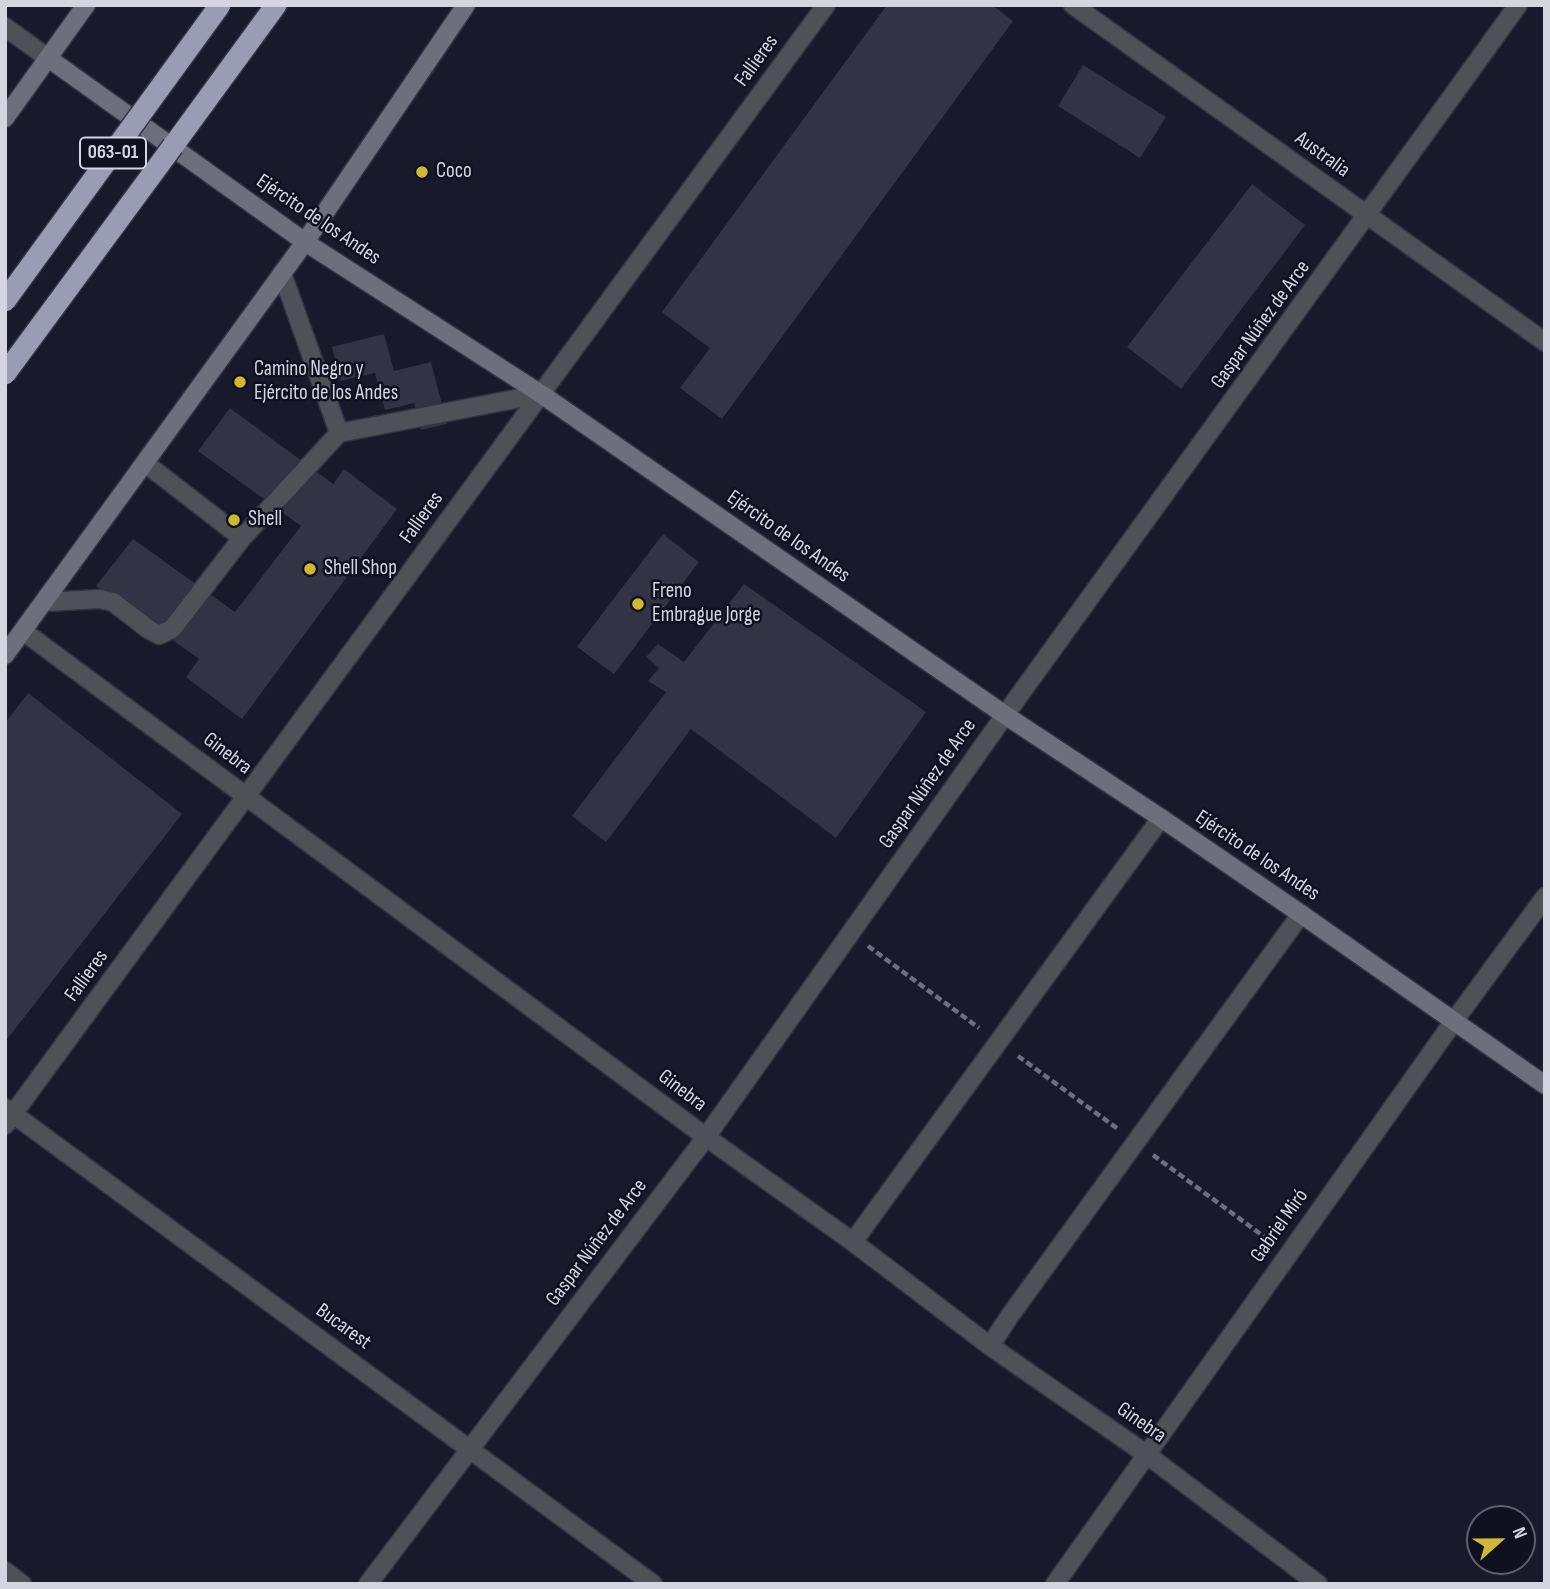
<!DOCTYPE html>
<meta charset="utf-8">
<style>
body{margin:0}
#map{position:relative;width:1550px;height:1589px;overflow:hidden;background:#18192a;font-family:"Sofia Sans Condensed",sans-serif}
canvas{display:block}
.frame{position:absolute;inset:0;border:7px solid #d4d5e1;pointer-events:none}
.north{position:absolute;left:1466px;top:1505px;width:70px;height:70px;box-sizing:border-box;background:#0f1020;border:2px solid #5e5f6d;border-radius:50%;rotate:69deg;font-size:19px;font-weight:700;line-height:28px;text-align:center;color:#d4d5e1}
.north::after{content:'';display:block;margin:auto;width:24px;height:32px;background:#cfb837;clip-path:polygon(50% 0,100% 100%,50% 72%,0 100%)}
</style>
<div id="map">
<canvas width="1550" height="1589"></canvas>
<div class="frame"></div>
<div class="north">N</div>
</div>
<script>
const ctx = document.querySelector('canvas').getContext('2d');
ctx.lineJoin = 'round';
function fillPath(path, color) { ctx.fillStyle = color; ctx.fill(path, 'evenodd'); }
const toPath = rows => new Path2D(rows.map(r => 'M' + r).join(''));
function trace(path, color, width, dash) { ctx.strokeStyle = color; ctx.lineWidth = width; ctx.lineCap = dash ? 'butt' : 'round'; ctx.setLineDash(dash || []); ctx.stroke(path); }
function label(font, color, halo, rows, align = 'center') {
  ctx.font = font + ' "Sofia Sans Condensed",sans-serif'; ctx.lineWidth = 5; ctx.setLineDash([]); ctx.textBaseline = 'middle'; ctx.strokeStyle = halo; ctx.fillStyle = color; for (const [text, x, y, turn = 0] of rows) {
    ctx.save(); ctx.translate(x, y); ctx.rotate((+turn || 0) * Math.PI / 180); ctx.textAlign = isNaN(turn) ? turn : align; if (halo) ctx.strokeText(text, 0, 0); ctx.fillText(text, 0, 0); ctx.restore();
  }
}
fillPath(toPath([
 [887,5,992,5,1013,21,722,419,680,388,710,348,662,312],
 [1083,65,1166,117,1140,158,1058,106],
 [1252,184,1305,225,1181,389,1127,347],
 [384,334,394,371,431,362,447,424,421,430,414,403,385,410,375,373,340,381,332,347],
 [230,408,333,484,344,469,397,509,242,719,186,677,199,659,96,586,133,539,235,612,301,526,198,451],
 [663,534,699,562,614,674,577,647],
 [744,584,926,712,836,838,691,729,606,842,572,816,666,692,648,681,659,668,646,657,658,644,684,662],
 [28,693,182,814,5,1042,5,723]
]), '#323446');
const lane = toPath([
 [282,273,339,433],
 [145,463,242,538],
 [44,602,100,599,113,602,148,629,159,635,172,629,242,538,339,433,541,394],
 [853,1242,1161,818],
 [990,1346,1009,1317,1301,914]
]);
const street = toPath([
 [1073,5,1545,342],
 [5,27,48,58],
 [23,631,706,1137,853,1242,990,1346,1146,1454,1318,1584],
 [5,1108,653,1584],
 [5,1125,826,5],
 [5,1571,22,1584],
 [368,1584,706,1137,1005,715,1518,5],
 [1055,1584,1454,1021,1545,897]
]);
const secondary = toPath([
 [48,58,305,242,541,394,1005,715,1161,818,1301,914,1545,1085],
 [5,118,86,5],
 [5,655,305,242,466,5]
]);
const highway = toPath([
 [173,146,276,5]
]);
trace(lane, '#323344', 21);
trace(street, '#323344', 21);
trace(secondary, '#323344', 21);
trace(highway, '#323344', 24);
trace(toPath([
 [868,946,979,1028],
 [1018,1056,1118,1129],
 [1153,1155,1270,1241]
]), '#6e6f7e', 4.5, [7, 3.5]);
trace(lane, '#4f5159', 18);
trace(street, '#4f5159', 18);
trace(secondary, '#6d6f7d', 18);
trace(highway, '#999cb2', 21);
const highwayBridge = toPath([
 [5,301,220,5],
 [5,374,173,146]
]);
trace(highwayBridge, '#323344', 24, []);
trace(highwayBridge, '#999cb2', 21);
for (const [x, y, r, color] of [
 [422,172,7,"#cfb837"],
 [240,382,7,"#cfb837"],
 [234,520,7,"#cfb837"],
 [310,569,7,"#cfb837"],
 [638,604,7,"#cfb837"]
]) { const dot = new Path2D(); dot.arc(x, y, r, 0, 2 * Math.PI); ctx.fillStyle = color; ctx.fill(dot); trace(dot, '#0f1020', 2.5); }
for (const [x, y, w] of [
 [113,153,66]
]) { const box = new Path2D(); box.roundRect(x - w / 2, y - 15.5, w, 31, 5); ctx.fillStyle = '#0f1020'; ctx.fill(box); trace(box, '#d4d5e1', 2); }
label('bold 19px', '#d4d5e1', null, [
 ["063-01",113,153]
]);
label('21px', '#d4d5e1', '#0f1020', [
 ["Fallieres",757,61,-54],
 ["Australia",1322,155,36],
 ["Ejército de los Andes",318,220,34],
 ["Gaspar Núñez de Arce",1261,325,-54],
 ["Fallieres",422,518,-54],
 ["Ejército de los Andes",788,537,35],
 ["Ginebra",227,754,37],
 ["Gaspar Núñez de Arce",928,784,-55],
 ["Ejército de los Andes",1257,856,34],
 ["Fallieres",87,976,-54],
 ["Ginebra",682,1091,37],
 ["Gabriel Miró",1280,1226,-55],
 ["Gaspar Núñez de Arce",597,1243,-53],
 ["Bucarest",343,1327,36],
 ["Ginebra",1141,1423,35]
]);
label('21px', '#d4d5e1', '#0f1020', [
 ["Coco",436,172],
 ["Camino Negro y",254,370],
 ["Ejército de los Andes",254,394],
 ["Shell",248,520],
 ["Shell Shop",324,569],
 ["Freno",652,592],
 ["Embrague Jorge",652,616]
], 'left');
</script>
